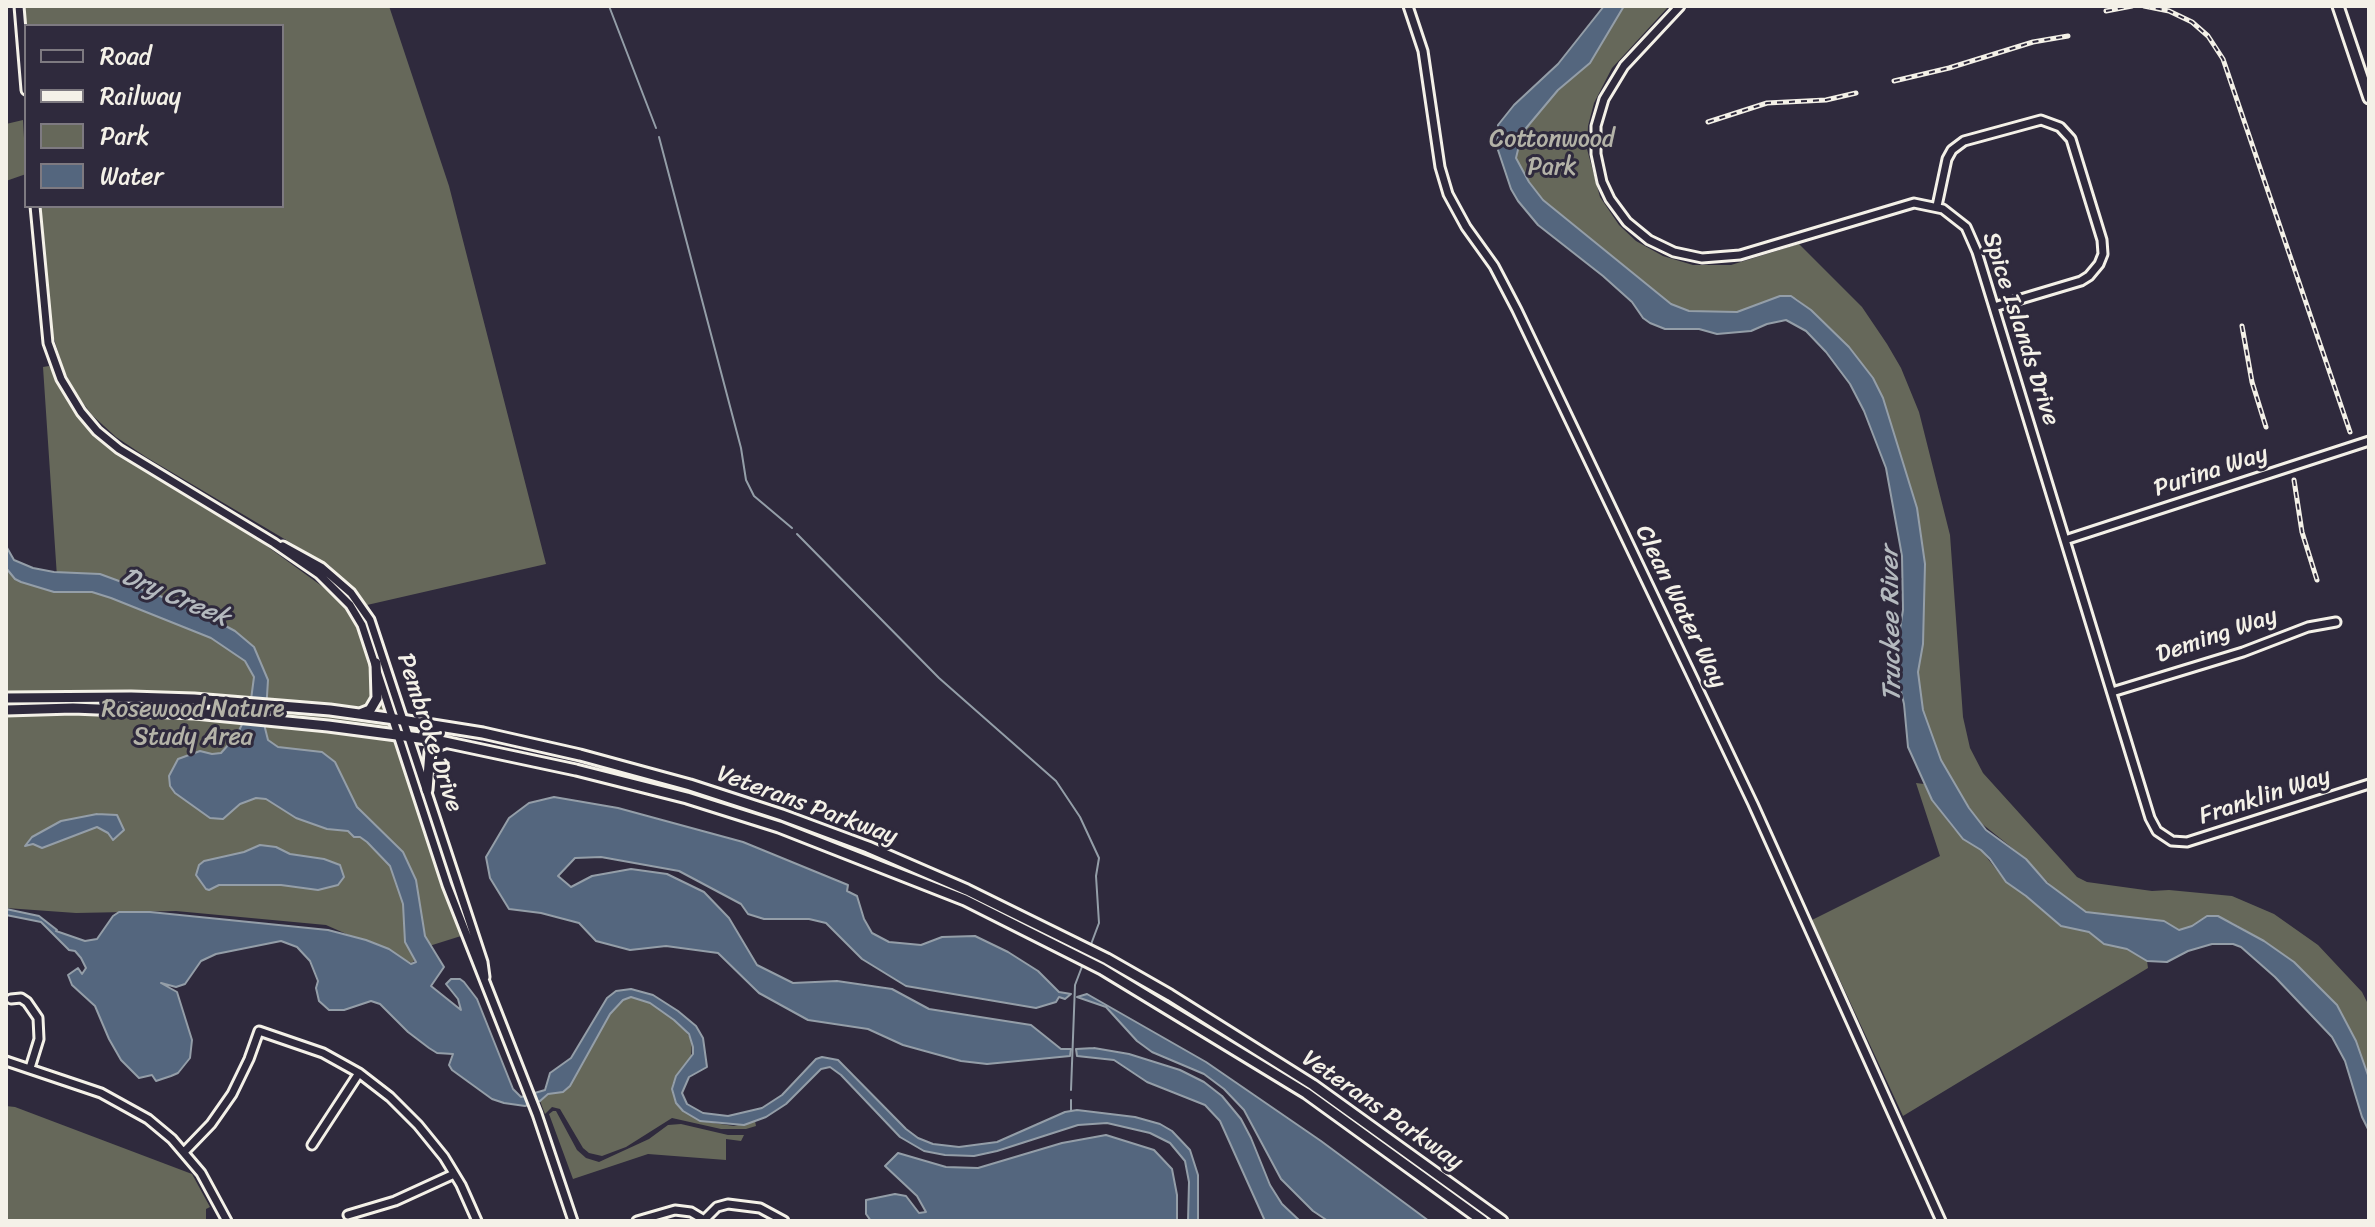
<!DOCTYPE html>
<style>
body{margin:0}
#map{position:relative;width:2375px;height:1227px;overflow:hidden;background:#2f2a3d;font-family:Sriracha,sans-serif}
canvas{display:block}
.frame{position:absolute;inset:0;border:8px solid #f4f1e8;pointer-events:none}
.legend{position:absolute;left:24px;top:24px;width:260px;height:184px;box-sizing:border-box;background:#2f2a3d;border:2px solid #7e7a81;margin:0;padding:10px 14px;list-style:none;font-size:24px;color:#f4f1e8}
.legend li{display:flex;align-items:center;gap:16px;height:40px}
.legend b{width:40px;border:2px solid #7e7a81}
</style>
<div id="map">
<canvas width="2375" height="1227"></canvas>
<div class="frame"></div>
<ul class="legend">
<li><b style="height:10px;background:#2f2a3d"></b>Road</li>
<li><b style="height:10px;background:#f4f1e8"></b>Railway</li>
<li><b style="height:22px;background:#66685a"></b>Park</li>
<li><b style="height:22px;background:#54667e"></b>Water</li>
</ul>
</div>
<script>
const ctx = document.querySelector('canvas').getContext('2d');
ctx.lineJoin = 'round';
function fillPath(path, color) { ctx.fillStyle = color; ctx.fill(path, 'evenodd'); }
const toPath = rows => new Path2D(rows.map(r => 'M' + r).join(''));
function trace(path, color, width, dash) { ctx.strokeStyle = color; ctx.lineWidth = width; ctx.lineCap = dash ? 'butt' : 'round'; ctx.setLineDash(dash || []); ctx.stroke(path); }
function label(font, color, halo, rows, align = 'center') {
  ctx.font = font + ' Sriracha,sans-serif'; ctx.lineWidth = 6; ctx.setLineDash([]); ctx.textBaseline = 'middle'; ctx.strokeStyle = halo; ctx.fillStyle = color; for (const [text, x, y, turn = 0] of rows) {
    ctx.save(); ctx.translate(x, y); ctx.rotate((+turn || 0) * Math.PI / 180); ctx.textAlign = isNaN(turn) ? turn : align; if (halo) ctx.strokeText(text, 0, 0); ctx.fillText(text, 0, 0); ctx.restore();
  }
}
fillPath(toPath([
 [25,6,389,6,449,186,546,564,367,605,330,566,146,457,116,437,92,415,77,395,64,371,51,329,41,206,282,206,282,26,26,26],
 [1624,6,1669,6,1612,68,1594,103,1588,126,1587,149,1600,197,1619,225,1636,241,1663,256,1693,265,1731,265,1799,244,1862,307,1887,344,1901,368,1919,412,1950,535,1963,717,1970,748,1983,773,2077,877,2087,882,2152,891,2169,890,2232,896,2274,914,2318,945,2362,992,2369,1006,2369,1078,2356,1041,2337,1005,2294,963,2264,941,2233,923,2212,915,2192,926,2179,930,2164,921,2086,912,2060,895,2026,859,1976,819,1941,760,1923,710,1918,672,1923,644,1925,564,1917,508,1883,398,1873,378,1849,347,1811,310,1797,299,1785,295,1737,312,1689,311,1671,304,1543,200,1529,182,1516,158,1522,133,1558,90,1590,63],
 [23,120,26,174,6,181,6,124],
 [49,366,71,406,86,425,117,452,246,531,341,600,352,614,364,636,403,765,461,936,426,947,412,963,326,925,176,911,76,913,6,908,6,571,43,589,58,592,43,367],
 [1916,783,1924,784,1932,800,1954,829,1964,839,1981,850,2006,882,2026,896,2055,921,2089,932,2096,938,2127,949,2147,961,2148,968,1903,1116,1812,920,1940,856],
 [631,997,650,1003,662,1010,683,1027,692,1041,691,1058,673,1083,672,1089,676,1103,683,1111,700,1121,734,1126,755,1121,756,1126,746,1129,721,1129,672,1118,626,1147,602,1156,589,1153,583,1148,560,1109,552,1107,545,1114,540,1101,578,1071,610,1014,623,1000],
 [6,1106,15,1107,192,1174,210,1207,206,1209,206,1221,6,1221],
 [553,1111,556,1111,577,1150,586,1158,599,1162,649,1139,668,1125,681,1124,728,1135,744,1135,741,1141,726,1139,726,1160,648,1154,573,1179,549,1114]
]), '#66685a');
const water = toPath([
 [1604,6,1624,6,1590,63,1558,90,1522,133,1516,158,1529,182,1543,200,1671,304,1689,311,1737,312,1780,296,1791,296,1811,310,1849,347,1873,378,1883,398,1917,508,1925,564,1923,644,1918,672,1923,710,1941,760,1969,808,1986,830,2026,859,2047,883,2086,912,2164,921,2179,930,2192,926,2207,916,2218,916,2264,941,2294,962,2337,1005,2356,1041,2369,1078,2369,1131,2362,1117,2345,1061,2332,1037,2275,977,2241,947,2233,944,2212,944,2188,951,2167,962,2147,961,2127,949,2104,944,2089,932,2061,926,2026,896,2006,882,1990,859,1981,850,1963,839,1932,800,1908,747,1904,704,1898,679,1896,654,1903,610,1902,556,1886,468,1864,411,1850,384,1826,352,1806,331,1786,320,1767,324,1751,331,1717,334,1699,329,1665,329,1650,323,1643,318,1632,302,1603,276,1538,225,1518,201,1511,189,1497,147,1498,125,1514,105,1558,64,1604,6],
 [6,546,14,560,33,568,54,572,100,574,192,608,235,631,254,647,268,680,265,728,268,740,278,747,322,752,335,762,357,807,403,852,416,880,425,936,444,967,431,986,461,1010,458,999,446,984,451,979,460,979,464,982,477,999,513,1089,521,1097,545,1090,550,1073,571,1058,607,998,616,991,631,989,653,995,678,1011,696,1026,703,1038,707,1067,689,1077,682,1093,687,1104,703,1113,728,1116,762,1108,782,1095,816,1059,822,1057,838,1060,906,1129,918,1138,933,1144,959,1147,997,1142,1065,1112,1077,1110,1135,1117,1160,1124,1172,1131,1190,1150,1198,1175,1198,1221,1188,1221,1189,1182,1185,1161,1170,1143,1150,1133,1107,1123,1078,1125,997,1151,974,1156,945,1155,924,1151,900,1137,841,1075,830,1067,821,1069,786,1104,766,1117,744,1125,700,1121,683,1111,676,1103,672,1089,676,1076,693,1054,693,1047,689,1034,674,1020,650,1003,631,997,623,1000,610,1014,570,1086,563,1092,548,1094,540,1101,525,1106,504,1103,492,1099,452,1070,449,1065,453,1054,437,1053,429,1048,408,1032,380,1004,371,1001,344,1010,329,1010,319,1001,316,988,318,981,310,961,297,947,281,941,216,954,201,961,185,984,176,987,161,983,177,992,192,1040,190,1058,178,1073,171,1076,156,1081,152,1075,139,1078,121,1060,109,1039,95,1006,72,985,68,975,78,968,82,974,86,968,81,958,75,951,69,950,41,922,6,915,6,909,39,916,57,930,56,931,85,941,97,939,113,916,119,912,150,912,328,930,366,940,389,949,411,964,416,962,405,942,403,904,390,866,367,842,360,837,354,837,348,831,327,829,296,818,266,799,256,798,240,804,223,819,210,818,175,793,170,786,169,776,178,759,200,751,212,754,221,753,237,735,250,707,254,677,245,661,211,638,111,598,92,592,54,592,21,582,15,579,6,568,6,546],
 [554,797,618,808,743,842,848,885,847,891,857,896,864,919,872,933,889,942,921,945,942,937,975,936,1008,952,1038,971,1059,992,1071,994,1065,999,1059,997,1056,1002,1036,1008,906,986,862,959,826,923,809,919,764,919,748,914,741,904,679,871,601,857,575,858,558,876,571,887,592,876,631,869,667,874,704,892,729,918,757,965,793,983,837,981,892,989,929,1009,1031,1025,1061,1049,1071,1049,1070,1056,987,1064,961,1061,903,1045,868,1029,808,1020,759,993,718,953,666,946,630,950,596,941,579,923,541,913,509,909,490,878,486,857,509,818,529,803,554,797],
 [97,814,117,815,124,830,113,840,108,833,97,827,42,848,33,844,25,846,32,837,61,821,97,814],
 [260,845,276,847,290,854,324,859,340,865,344,877,338,885,318,890,281,885,219,885,209,890,206,889,196,875,199,865,204,861,244,852,260,845],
 [1087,994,1206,1062,1321,1141,1429,1221,1328,1221,1313,1211,1281,1179,1244,1110,1224,1089,1204,1074,1152,1052,1137,1041,1106,1007,1077,997,1087,994],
 [1094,1048,1129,1054,1180,1070,1204,1082,1222,1096,1241,1119,1251,1138,1270,1185,1282,1204,1300,1221,1265,1221,1220,1121,1205,1105,1147,1082,1114,1060,1077,1056,1076,1049,1094,1048],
 [1106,1135,1154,1150,1172,1169,1177,1195,1177,1221,871,1221,866,1214,866,1200,895,1194,906,1196,919,1213,926,1212,917,1196,885,1166,898,1153,946,1167,978,1168,1062,1143,1106,1135]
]);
fillPath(water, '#54667e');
trace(water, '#949ea8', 2);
trace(toPath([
 [609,6,656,128],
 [659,137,741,448,746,480,754,496,792,528],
 [797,534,939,678,1056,781,1080,817,1099,858,1096,876,1099,923,1090,947],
 [1071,1090,1075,985,1083,964],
 [1071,1100,1071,1111]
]), '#949ea8', 2);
const minor = toPath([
 [19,6,26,90],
 [1408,6,1423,51,1440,167,1448,194,1466,227,1494,266,1517,310,1753,804,1941,1221],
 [1680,6,1624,66,1604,99,1596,126,1596,154,1602,182,1610,199,1627,222,1649,240,1674,252,1702,258,1740,255,1914,203,1943,209,1966,227,1977,252,2150,818,2157,831,2172,841,2187,842,2369,784],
 [35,206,48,343,61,379,81,412,97,431,119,449,274,543,319,574,350,605,362,625,447,885,537,1114,573,1221],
 [1937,206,1947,159,1952,150,1964,141,2041,120,2060,127,2071,139,2102,240,2103,254,2099,264,2089,276,2081,281,1994,307],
 [2065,540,2369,441],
 [283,546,321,567,351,593,370,620,483,962,485,977],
 [2112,692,2243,652,2308,627,2336,622],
 [11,999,21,998,27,1002,38,1018,39,1039,30,1068],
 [6,1061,101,1093,148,1119,172,1139,201,1173,227,1221],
 [312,1145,359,1073],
 [184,1152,211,1124,232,1094,249,1059,259,1031,323,1053,359,1073,390,1097,418,1125,444,1157,461,1185,477,1221],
 [348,1215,395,1201,454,1174],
 [704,1220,717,1207,728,1204,760,1208,784,1221],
 [637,1221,675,1210,691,1212,706,1221]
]);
const major = toPath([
 [2338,6,2369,98],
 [6,698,131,697,194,699,330,710,395,719,483,733,580,755,690,785,782,815,868,847,967,890,1107,959,1170,995,1313,1085,1502,1221],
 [6,710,73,708,195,713,328,726,435,740,576,770,687,798,779,827,965,900,1102,969,1306,1093,1483,1221],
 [360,714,370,710,377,698,376,663],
 [427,790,430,752,434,747,445,743]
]);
trace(minor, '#f4f1e8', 13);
trace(major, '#f4f1e8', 15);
trace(minor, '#2f2a3d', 7);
trace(major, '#2f2a3d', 9);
const rail = toPath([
 [2144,6,2169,11,2192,22,2208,36,2223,59,2350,432],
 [2106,11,2132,6],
 [1894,81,1949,68,2033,42,2068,36],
 [1708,122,1767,103,1826,100,1856,93],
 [2242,326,2252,382,2266,427],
 [2294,480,2302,532,2317,580]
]);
trace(rail, '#f4f1e8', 5);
trace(rail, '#2f2a3d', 2, [6]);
label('24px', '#b4b3a8', '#2f2a3d', [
 ["Cottonwood",1552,140],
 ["Park",1552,168],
 ["Rosewood Nature",193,710],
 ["Study Area",193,738]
]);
label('24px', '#f4f1e8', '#2f2a3d', [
 ["Spice Islands Drive",2020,329,72],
 ["Purina Way",2211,472,-18],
 ["Clean Water Way",1680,607,64],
 ["Deming Way",2217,636,-19],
 ["Pembroke Drive",429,733,72],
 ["Franklin Way",2265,797,-18],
 ["Veterans Parkway",807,806,20],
 ["Veterans Parkway",1382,1111,35]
]);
label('italic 26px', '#b4b9be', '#2f2a3d', [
 ["Dry Creek",175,598,23],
 ["Truckee River",1892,624,-91]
]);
</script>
